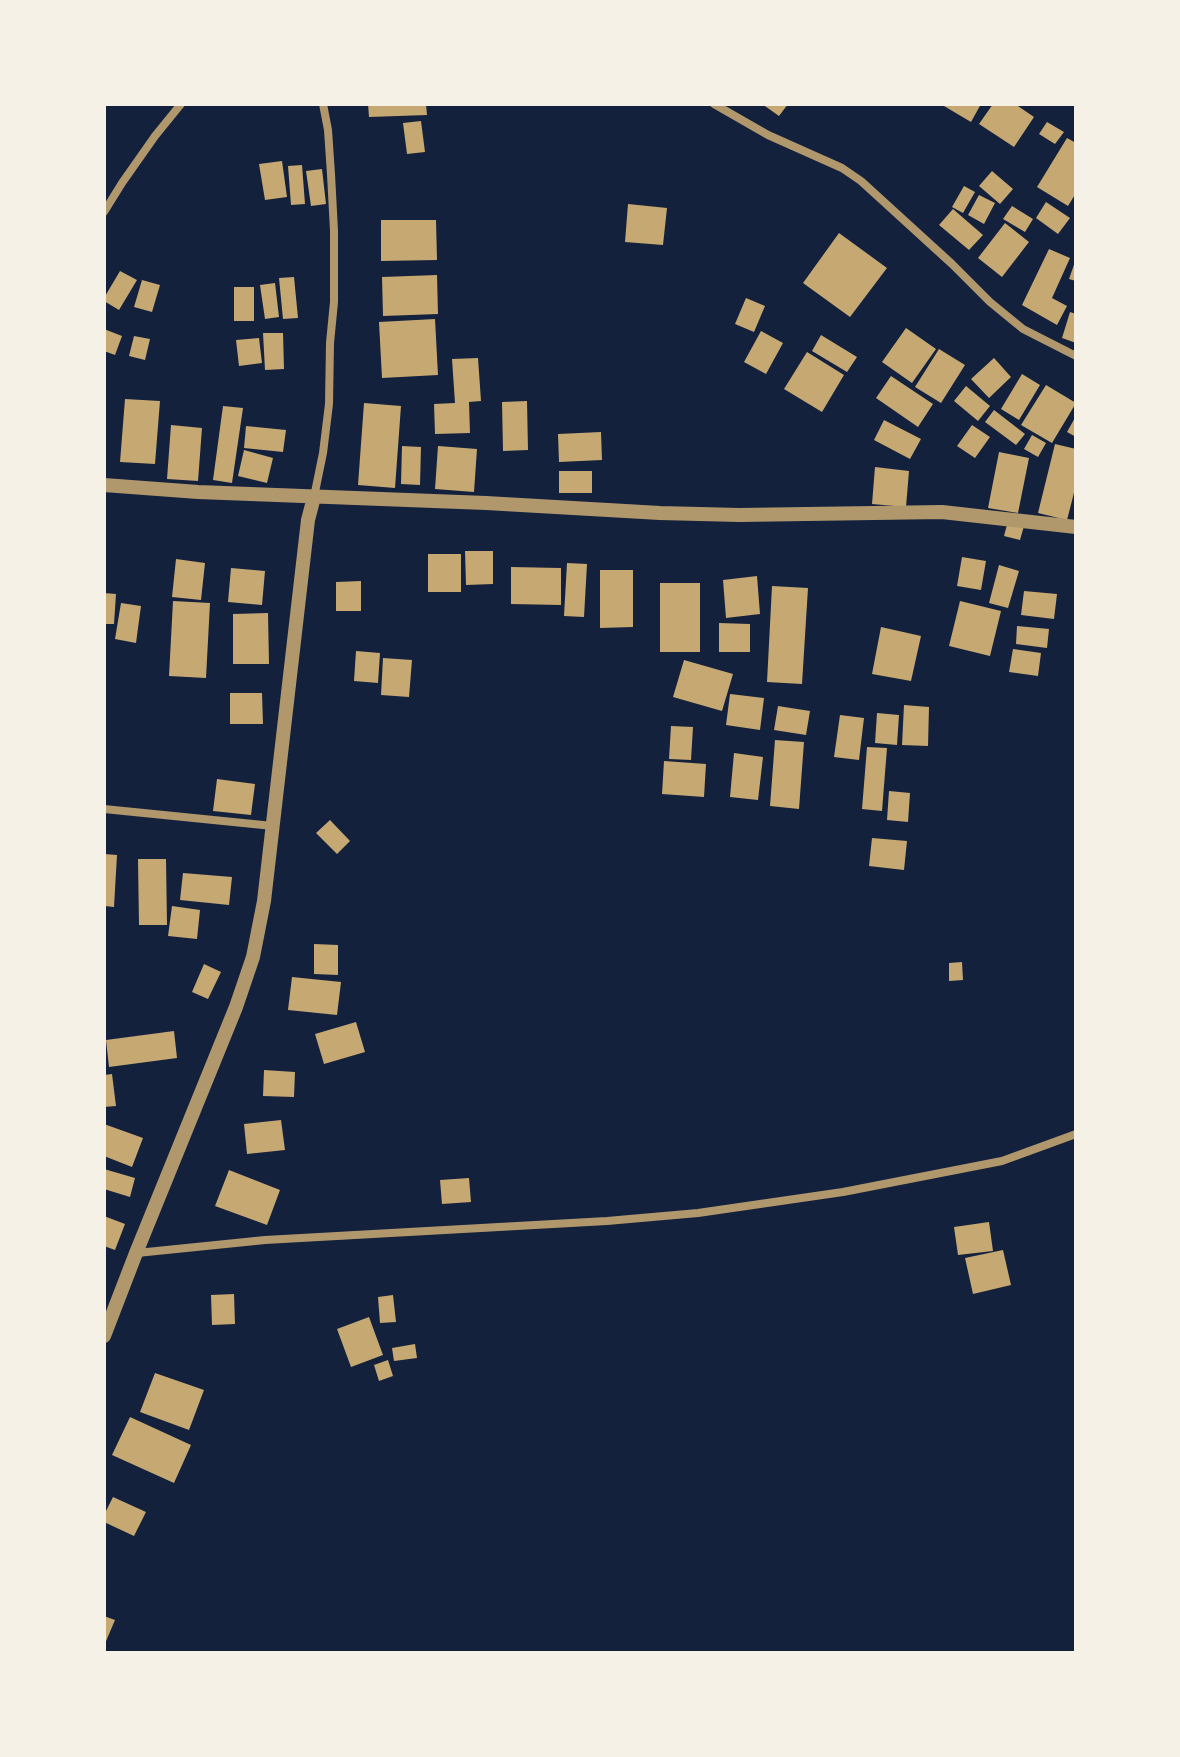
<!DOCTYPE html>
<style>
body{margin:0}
#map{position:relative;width:1180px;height:1757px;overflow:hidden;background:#14213d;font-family:Commissioner,sans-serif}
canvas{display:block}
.frame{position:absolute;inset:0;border:106px solid #f6f1e7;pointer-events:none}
</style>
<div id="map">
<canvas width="1180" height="1757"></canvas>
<div class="frame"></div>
</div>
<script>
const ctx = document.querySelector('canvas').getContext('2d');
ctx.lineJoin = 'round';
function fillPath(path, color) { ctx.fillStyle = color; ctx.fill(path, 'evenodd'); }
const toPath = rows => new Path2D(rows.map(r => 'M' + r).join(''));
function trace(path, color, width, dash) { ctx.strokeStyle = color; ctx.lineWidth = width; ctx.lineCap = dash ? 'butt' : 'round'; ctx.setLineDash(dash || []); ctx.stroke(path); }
fillPath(toPath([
 [368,104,426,104,427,115,369,117],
 [762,104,788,104,779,116],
 [945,104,981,104,971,122,944,106],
 [993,104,1015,104,1034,117,1014,147,979,124],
 [421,121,425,152,407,154,403,123],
 [1047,122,1064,132,1055,144,1039,134],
 [1067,138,1076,143,1076,193,1068,206,1037,187],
 [282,161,287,197,265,200,259,164],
 [302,165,305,204,291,205,288,166],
 [322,169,326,204,311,206,306,171],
 [992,171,1013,189,1000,204,979,186],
 [964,186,975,192,963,213,952,207],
 [979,195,995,203,984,224,968,215],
 [1046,202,1070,218,1058,234,1036,218],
 [628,204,667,208,663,245,625,242],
 [1012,206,1033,219,1025,232,1003,219],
 [953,209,983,235,969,250,939,225],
 [381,220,436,220,437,260,381,261],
 [1005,223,1029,242,1002,277,978,258],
 [839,233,887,268,850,317,803,283],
 [1049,249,1070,258,1052,298,1067,306,1057,325,1022,305],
 [1076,259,1076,281,1069,279],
 [120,271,137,280,119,310,104,301,104,298],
 [437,275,438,314,383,316,382,277],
 [294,277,298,318,283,319,279,278],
 [142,280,160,285,152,312,134,307],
 [275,283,279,317,265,319,260,285],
 [234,287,254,287,254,321,234,321],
 [746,298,765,306,754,332,735,324],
 [1070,312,1076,314,1076,343,1062,338],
 [435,319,438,375,382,378,379,322],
 [906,328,936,349,912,383,882,362],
 [104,329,122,336,115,355,104,351],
 [761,331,783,343,766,374,744,362],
 [263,333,283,333,284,369,265,370],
 [821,335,857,357,847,372,812,351],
 [134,336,150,339,145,360,129,356],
 [259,338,262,363,239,366,236,340],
 [939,349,965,365,941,403,915,387],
 [807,352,844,375,822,412,784,389],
 [478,358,481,401,469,402,470,433,435,434,434,404,455,403,452,359],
 [994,358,1011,377,989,398,971,379],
 [1022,374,1040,385,1019,420,1001,409],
 [891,376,933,404,918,427,876,398],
 [1046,385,1076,403,1052,443,1021,425],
 [966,386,990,406,978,421,954,401],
 [125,399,160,401,155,464,120,462],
 [527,401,528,450,503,451,502,402],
 [364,403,401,406,395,488,358,485],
 [223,406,243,408,232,483,213,480],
 [994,410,1025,434,1016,445,985,422],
 [1076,416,1076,437,1067,432],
 [884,420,921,439,910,459,874,440],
 [171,425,202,428,198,481,167,479],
 [972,425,990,437,975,458,957,446],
 [246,426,286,430,283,452,244,448],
 [601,432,602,460,559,462,558,434],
 [1032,435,1046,443,1038,457,1024,449],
 [1055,444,1076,449,1076,485,1067,520,1038,513],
 [402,446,421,447,420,485,401,484],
 [438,446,477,449,474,492,435,489],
 [244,450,273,458,267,483,238,476],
 [999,452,1029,458,1018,513,988,508],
 [875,467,909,471,906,507,872,504],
 [559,471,592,471,592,493,559,493],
 [1008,521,1024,526,1020,540,1004,536],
 [465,551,493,551,493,584,466,585],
 [428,554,461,554,461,592,428,592],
 [962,557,986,561,981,590,957,586],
 [176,559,205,563,201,600,172,597],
 [567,563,587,564,584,617,564,616],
 [999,565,1019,571,1008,608,989,603],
 [511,567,561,568,561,605,511,604],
 [231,568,265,571,262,605,228,602],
 [600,570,633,570,633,627,600,628],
 [757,576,760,614,726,618,723,580],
 [361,581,361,611,336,611,336,582],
 [660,583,700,583,700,652,660,652],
 [772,586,808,588,802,684,767,682],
 [1024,591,1057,594,1054,619,1021,615],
 [104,593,116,594,114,624,104,624],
 [173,601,210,603,206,678,169,676],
 [960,601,1001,611,990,656,949,646],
 [121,603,141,606,136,643,115,639],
 [268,613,269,664,233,664,233,614],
 [719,623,750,624,750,652,719,652],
 [1017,626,1049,629,1047,648,1016,644],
 [881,627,921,636,911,681,872,674],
 [1013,649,1041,653,1038,676,1009,672],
 [356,651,380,653,378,683,354,681],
 [383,658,412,660,409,697,381,695],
 [684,660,733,674,722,711,673,697],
 [230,693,262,693,263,724,230,724],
 [730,694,764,698,760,730,726,725],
 [904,705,929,707,928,746,902,745],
 [778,706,810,711,806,735,774,730],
 [877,713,899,715,897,745,875,743],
 [840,715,864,718,859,760,834,757],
 [671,726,693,727,691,760,669,759],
 [775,740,804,742,799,809,770,806],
 [867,747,887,748,882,811,862,809],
 [734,753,763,757,758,800,730,797],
 [664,761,706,764,704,797,662,794],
 [217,779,255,784,251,815,213,811],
 [889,791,910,793,908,822,887,820],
 [330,820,350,841,337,854,316,833],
 [872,838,907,841,904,870,869,866],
 [104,854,117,855,114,907,104,906],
 [138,859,166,859,167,925,139,925],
 [183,873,232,877,229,905,180,900],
 [172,906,200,910,197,939,168,936],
 [314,944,338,945,338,975,314,974],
 [962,962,963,980,949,981,949,963],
 [204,964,221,972,208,999,192,992],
 [292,977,341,982,337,1015,288,1010],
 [356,1022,365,1052,324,1064,315,1034],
 [174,1031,177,1058,109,1067,106,1040],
 [264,1070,295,1072,294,1097,263,1096],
 [112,1074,116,1106,104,1107,104,1075],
 [281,1120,285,1150,247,1154,244,1124],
 [104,1124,143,1138,132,1167,104,1156],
 [104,1169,135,1178,130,1197,104,1189],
 [229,1170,280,1190,267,1225,215,1206],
 [469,1178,471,1202,442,1204,440,1180],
 [104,1216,125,1224,115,1250,104,1246],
 [989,1222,993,1251,958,1255,954,1227],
 [1003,1250,1011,1285,973,1294,965,1258],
 [234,1294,235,1324,212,1325,211,1295],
 [393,1295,396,1322,380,1323,378,1297],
 [369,1317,383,1355,351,1367,337,1329],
 [415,1344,417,1358,394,1361,392,1348],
 [388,1360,393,1376,379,1381,374,1365],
 [155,1373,204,1390,189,1430,140,1412],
 [130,1417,191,1445,174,1483,112,1455],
 [113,1497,146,1512,134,1536,104,1522,104,1515],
 [104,1616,115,1620,104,1646]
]), '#c6a872');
trace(toPath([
 [714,104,768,135,842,168,861,181,952,264,990,302,1023,329,1076,356],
 [104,212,122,183,155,136,181,104],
 [314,497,323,453,329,404,330,343,334,302,334,231,331,174,328,130,323,104],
 [104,809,273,826],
 [137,1253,265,1240,607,1221,698,1213,843,1192,1002,1161,1076,1134]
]), '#b1986c', 8);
trace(toPath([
 [104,485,198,492,486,503,660,513,739,515,942,512,1076,527],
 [104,1336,136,1253,236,1007,253,957,264,901,308,520,314,497]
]), '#b1986c', 14);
</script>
